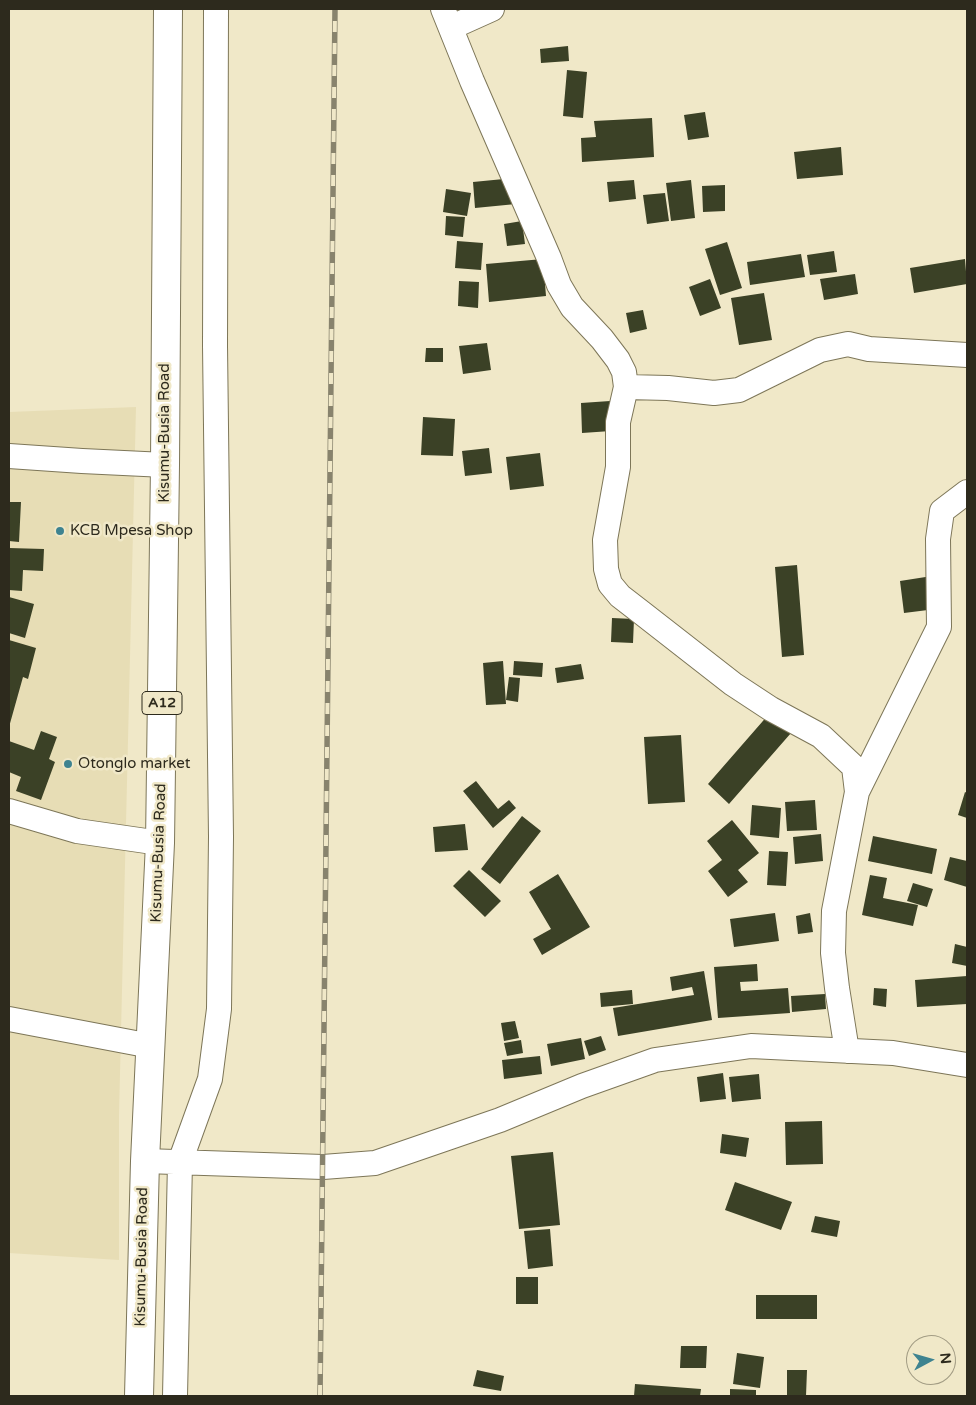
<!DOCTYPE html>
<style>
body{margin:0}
#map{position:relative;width:976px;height:1405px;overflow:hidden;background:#f0e8c8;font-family:"Varela Round",sans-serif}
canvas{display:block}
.frame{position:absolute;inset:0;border:10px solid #2d2a1d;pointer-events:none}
.north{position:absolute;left:906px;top:1335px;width:50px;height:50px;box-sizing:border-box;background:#f0e8c8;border:1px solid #a29c84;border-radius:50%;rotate:84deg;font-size:14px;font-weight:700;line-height:20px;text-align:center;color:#2d2a1d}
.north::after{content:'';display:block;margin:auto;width:18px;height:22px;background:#3e8390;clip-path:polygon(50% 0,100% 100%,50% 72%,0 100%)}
</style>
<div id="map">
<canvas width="976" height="1405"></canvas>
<div class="frame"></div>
<div class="north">N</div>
</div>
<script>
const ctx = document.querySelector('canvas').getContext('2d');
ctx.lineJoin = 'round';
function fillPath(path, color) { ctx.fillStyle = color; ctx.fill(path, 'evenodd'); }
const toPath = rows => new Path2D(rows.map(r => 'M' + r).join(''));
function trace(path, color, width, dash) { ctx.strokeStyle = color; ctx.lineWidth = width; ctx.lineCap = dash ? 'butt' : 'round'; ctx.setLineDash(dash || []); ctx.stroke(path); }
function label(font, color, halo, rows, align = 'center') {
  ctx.font = font + ' "Varela Round",sans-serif'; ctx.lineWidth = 5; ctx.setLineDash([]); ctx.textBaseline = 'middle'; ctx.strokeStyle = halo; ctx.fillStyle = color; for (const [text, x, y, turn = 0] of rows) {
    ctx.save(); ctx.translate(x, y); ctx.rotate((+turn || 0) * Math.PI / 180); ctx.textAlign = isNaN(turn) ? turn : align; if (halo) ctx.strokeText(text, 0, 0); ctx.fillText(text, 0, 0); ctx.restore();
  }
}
fillPath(toPath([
 [136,407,119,1115,119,1260,9,1253,9,412]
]), '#e7ddb5');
fillPath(toPath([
 [568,46,569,61,541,63,540,49],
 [567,70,587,72,583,118,563,116],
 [705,112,709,137,688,140,684,115],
 [652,118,654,157,582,162,581,138,596,137,594,121],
 [841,147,843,175,797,179,794,152],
 [514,178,516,204,475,208,473,182],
 [634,180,636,199,609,202,607,182],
 [691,180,695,218,671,221,666,183],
 [725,185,725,211,703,212,702,186],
 [446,189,471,193,467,216,443,212],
 [665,193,669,221,647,224,643,195],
 [446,216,465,217,463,237,445,235],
 [522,221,525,244,507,246,504,224],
 [457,241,483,243,481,270,455,268],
 [727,242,742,288,720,295,705,249],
 [834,251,837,272,810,275,807,255],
 [801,254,805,277,750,285,747,262],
 [543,259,546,296,489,302,486,264],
 [965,259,967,284,914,293,910,268],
 [855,274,858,294,824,300,820,279],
 [710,279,721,308,700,316,689,287],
 [459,281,479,282,478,308,458,306],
 [764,293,772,340,739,345,731,298],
 [643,310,647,329,630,333,626,313],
 [487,343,491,370,463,374,459,346],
 [426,348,443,348,443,362,425,362],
 [610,401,611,431,582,433,581,403],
 [423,417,455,419,453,456,421,455],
 [489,448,492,473,465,476,462,451],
 [540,453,544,486,510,490,506,457],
 [9,502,21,502,19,542,9,541],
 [9,548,44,549,43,571,23,570,22,591,9,590],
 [797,565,804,655,782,657,775,567],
 [932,576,936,609,904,613,900,581],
 [9,597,34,604,25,638,9,633],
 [612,618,634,619,633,643,611,642],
 [9,640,36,648,28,679,23,677,9,727],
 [503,661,506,704,486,705,483,663],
 [514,661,543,663,542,677,513,675],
 [581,664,584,679,557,683,555,668],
 [509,677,520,678,518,702,506,700],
 [769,714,791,733,729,804,708,784],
 [41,731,57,737,49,759,55,762,41,800,16,791,21,777,9,772,9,741,34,750],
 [681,735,685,802,648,804,644,737],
 [476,781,498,809,509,800,516,808,493,828,463,791],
 [965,792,967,793,967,818,958,815],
 [815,800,817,830,787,831,785,802],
 [752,805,781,808,779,838,750,835],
 [522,816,541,831,500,884,481,869],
 [732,820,759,853,738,870,748,882,728,897,708,871,722,860,707,841],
 [465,824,468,850,435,852,433,827],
 [821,834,823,861,795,864,793,837],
 [873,836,937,849,932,874,868,861],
 [769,851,788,852,786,886,767,885],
 [950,857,967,861,967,887,944,880],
 [469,870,501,901,485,917,453,886],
 [558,874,590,927,542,955,533,939,551,929,529,892],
 [870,875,887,878,883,898,918,905,913,926,862,915],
 [913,883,933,889,927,907,907,901],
 [775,913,779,941,734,947,730,919],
 [810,913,813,932,798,934,796,916],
 [955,944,967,947,967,966,952,963],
 [757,964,758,981,740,982,741,991,788,988,790,1013,718,1018,714,967],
 [704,971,712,1020,618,1036,613,1008,694,995,692,987,672,991,670,977],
 [967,976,967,1004,917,1007,915,980],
 [874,988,887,989,886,1007,873,1005],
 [632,990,633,1004,601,1007,600,993],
 [825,994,826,1009,792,1012,791,996],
 [515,1021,519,1038,504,1041,501,1023],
 [601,1036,606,1050,589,1056,584,1041],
 [581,1038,585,1059,551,1066,547,1044],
 [521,1040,523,1053,507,1056,504,1043],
 [540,1056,542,1074,504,1079,502,1060],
 [723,1073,726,1099,700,1102,697,1077],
 [759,1074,761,1099,732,1102,729,1077],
 [822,1121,823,1164,786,1165,785,1122],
 [722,1134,749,1138,746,1157,720,1153],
 [553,1152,560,1225,519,1229,511,1156],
 [735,1182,792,1202,781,1230,725,1210],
 [815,1216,840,1221,837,1237,811,1232],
 [550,1229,553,1266,528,1269,524,1231],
 [516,1277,538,1277,538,1304,516,1304],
 [756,1295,817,1295,817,1319,756,1319],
 [681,1346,707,1346,706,1368,680,1368],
 [737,1353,764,1357,760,1388,733,1384],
 [477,1370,504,1376,501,1391,473,1386],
 [787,1370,807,1370,806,1396,787,1396],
 [635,1384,701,1389,700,1396,634,1396],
 [730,1389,756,1390,756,1396,730,1396]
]), '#3b4126');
const minor = toPath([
 [443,9,472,81,549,258,559,285,572,307,602,339,618,360,624,372,626,387,618,422,618,467,605,540,606,569,610,584,620,596,642,613,733,684,771,709,821,736,854,767,857,792,834,911,833,953,837,988,847,1051],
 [452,27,492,9],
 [626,387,668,388,714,393,739,390,820,350,848,344,869,349,967,355],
 [9,456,82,461,165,465],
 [857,792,939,627,938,539,942,511,967,492],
 [9,811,77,831,160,843],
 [9,1019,151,1046],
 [145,1161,323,1167,375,1163,500,1120,582,1086,655,1060,751,1046,893,1053,967,1065],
 [175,1396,180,1162,210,1079,219,1009,221,837,215,345,216,9]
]);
const highway = toPath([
 [139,1396,145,1161,160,843,165,465,168,9]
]);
trace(minor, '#7d7658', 26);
trace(highway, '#7d7658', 30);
trace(minor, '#fff', 24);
trace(highway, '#fff', 28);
const rail = toPath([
 [320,1396,335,9]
]);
trace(rail, '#88836d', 5.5);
trace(rail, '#f0e8c8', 4, [11]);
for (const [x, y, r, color] of [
 [60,531,5,"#3e8390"],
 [68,764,5,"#3e8390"]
]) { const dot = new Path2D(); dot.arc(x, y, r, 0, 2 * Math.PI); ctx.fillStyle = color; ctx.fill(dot); trace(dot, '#f0e8c8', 2); }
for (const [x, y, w] of [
 [162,703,40]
]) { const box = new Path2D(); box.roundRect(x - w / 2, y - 11.5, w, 23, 4); ctx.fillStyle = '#f0e8c8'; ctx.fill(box); trace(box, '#2d2a1d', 1); }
label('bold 14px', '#2d2a1d', null, [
 ["A12",162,703]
]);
label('15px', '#2d2a1d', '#f0e8c8', [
 ["Kisumu-Busia Road",165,433,-90],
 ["Kisumu-Busia Road",159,853,-88],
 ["Kisumu-Busia Road",142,1257,-89]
]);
label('15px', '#2d2a1d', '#f0e8c8', [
 ["KCB Mpesa Shop",70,531],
 ["Otonglo market",78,764]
], 'left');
</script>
